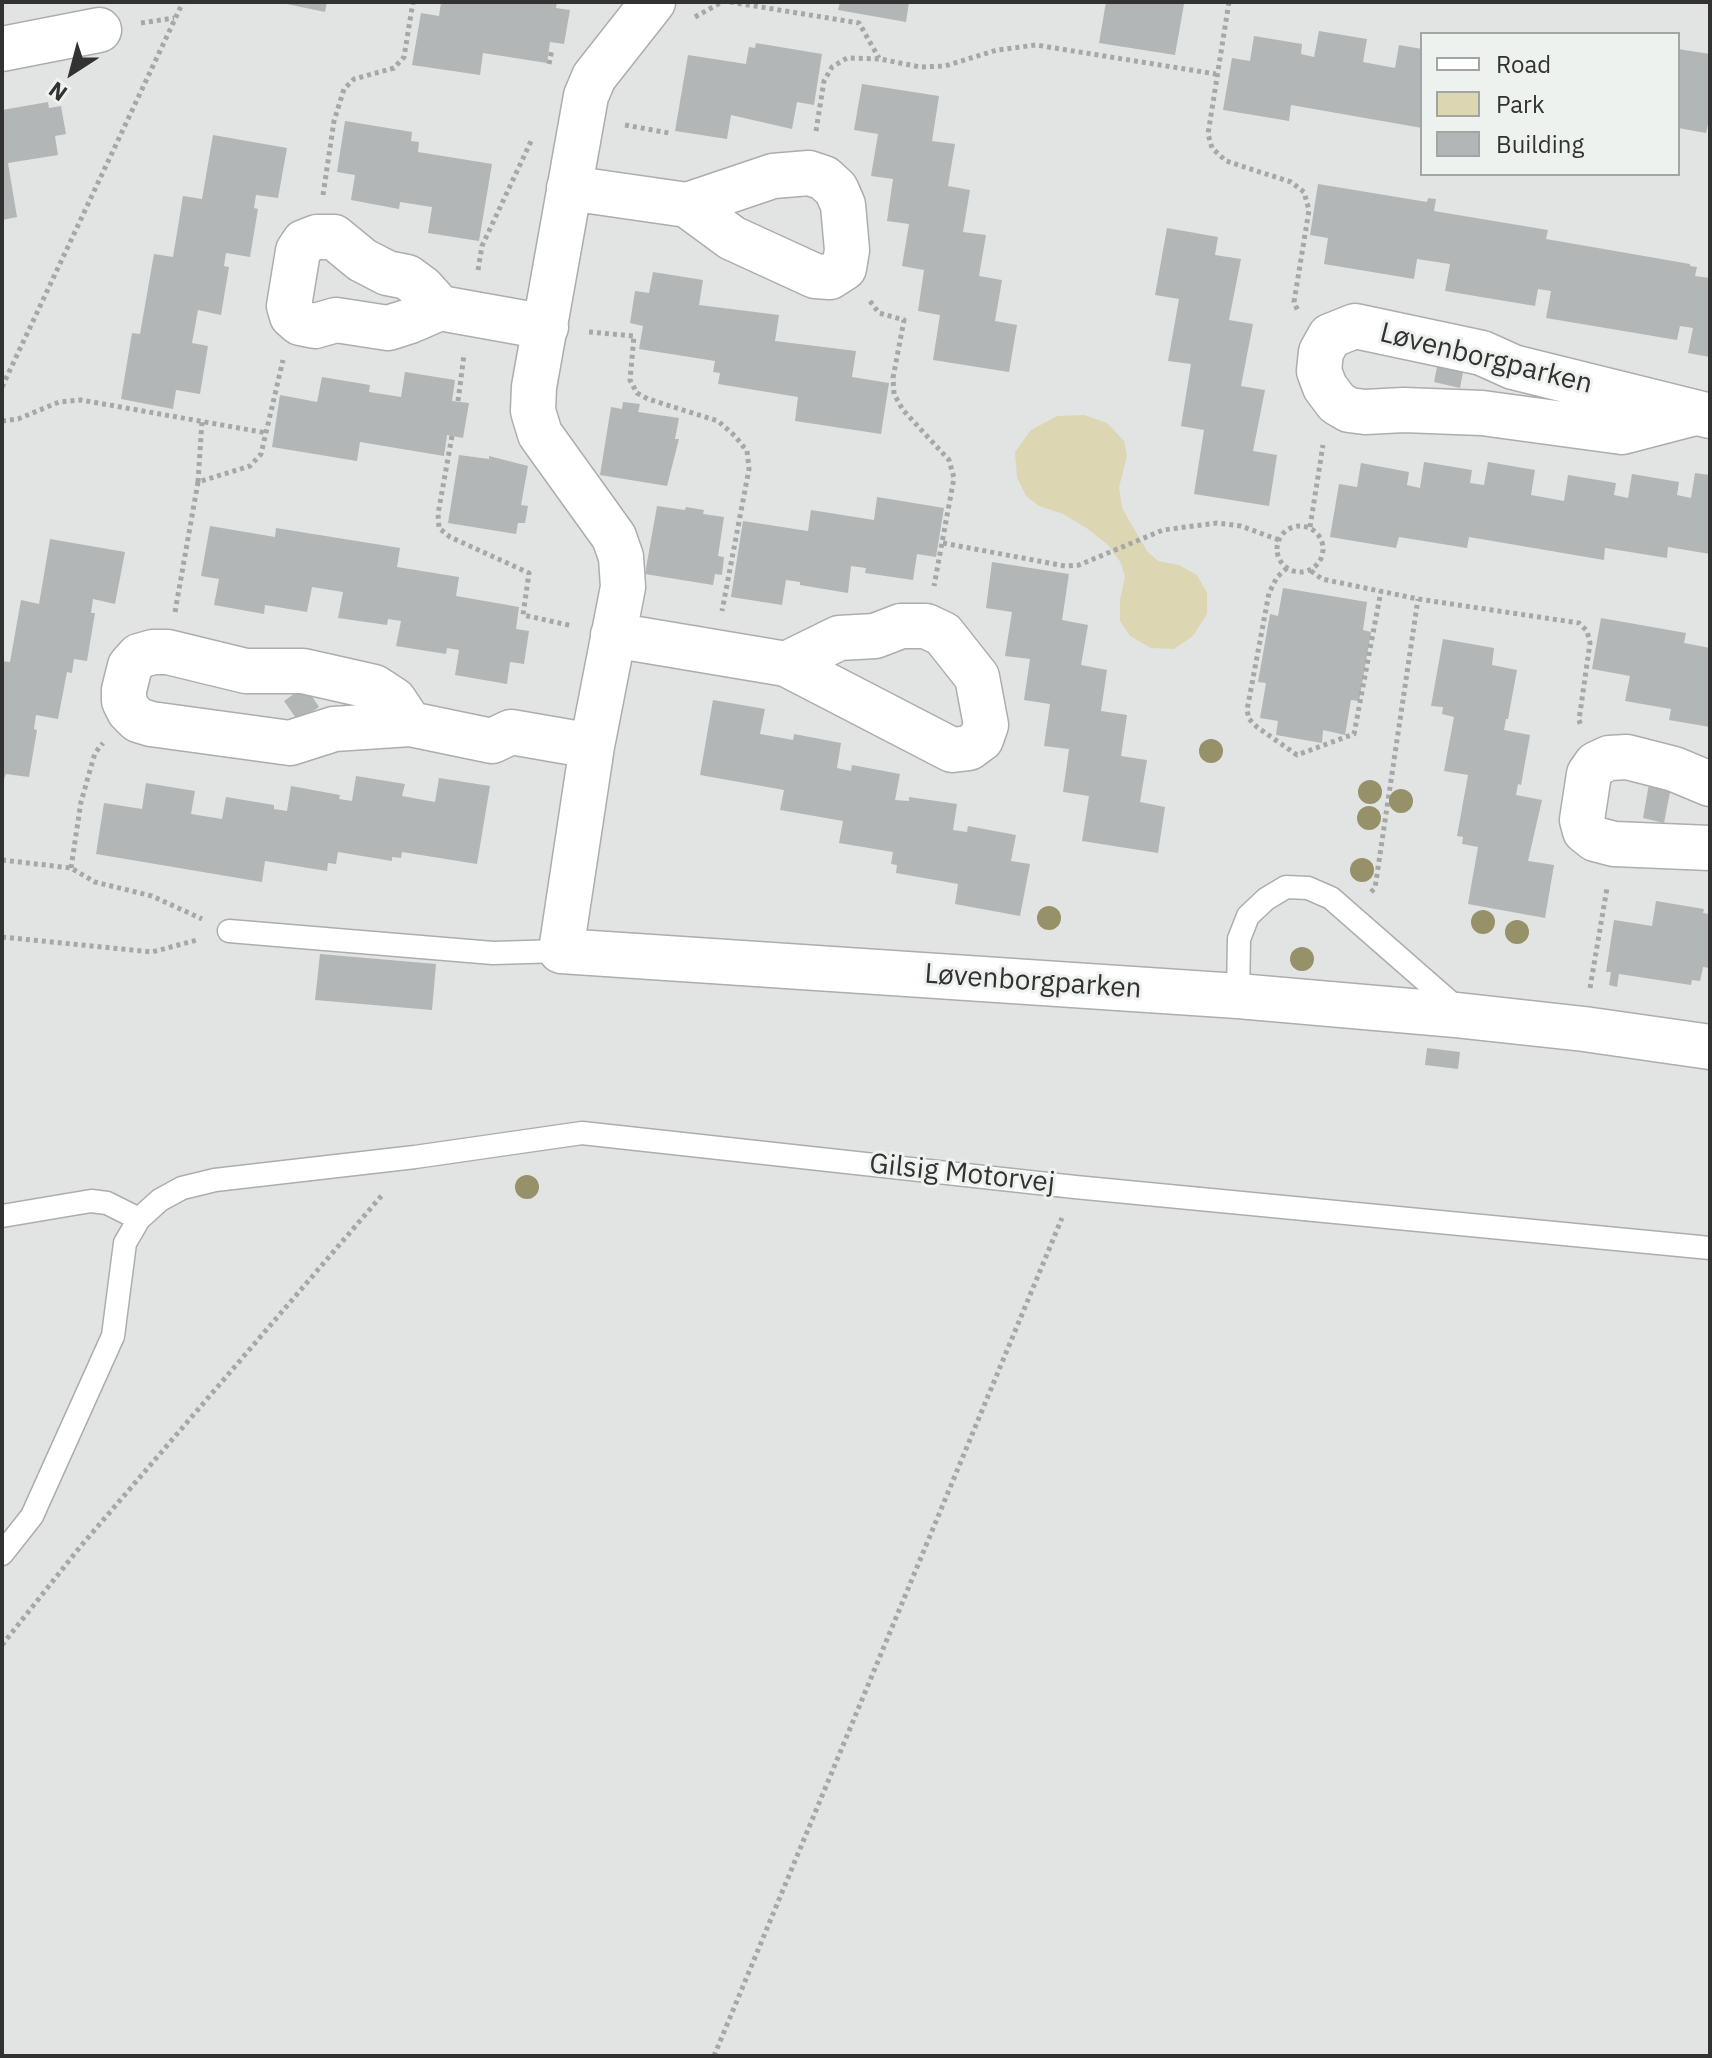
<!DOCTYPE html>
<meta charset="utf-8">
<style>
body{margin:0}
#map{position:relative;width:1712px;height:2058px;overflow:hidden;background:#e1e4e2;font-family:"IBM Plex Sans",sans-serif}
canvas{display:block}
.frame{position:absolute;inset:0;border:4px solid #313231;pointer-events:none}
.legend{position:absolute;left:1420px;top:32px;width:260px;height:144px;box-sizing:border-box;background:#eef2ef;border:2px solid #a2a5a3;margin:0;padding:10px 14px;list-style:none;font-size:24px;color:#313231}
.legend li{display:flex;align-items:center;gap:16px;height:40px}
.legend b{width:40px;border:2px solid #a2a5a3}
.north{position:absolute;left:32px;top:32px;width:80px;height:80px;-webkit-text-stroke:6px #eef2ef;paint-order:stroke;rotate:216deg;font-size:22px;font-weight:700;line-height:32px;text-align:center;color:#313231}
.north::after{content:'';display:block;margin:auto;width:28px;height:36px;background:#313231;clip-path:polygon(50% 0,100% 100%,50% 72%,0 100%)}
</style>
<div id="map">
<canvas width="1712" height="2058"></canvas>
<div class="frame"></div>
<ul class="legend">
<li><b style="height:10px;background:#fff"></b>Road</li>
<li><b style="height:22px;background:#dcd6b3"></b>Park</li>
<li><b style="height:22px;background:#b2b6b6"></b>Building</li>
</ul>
<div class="north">N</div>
</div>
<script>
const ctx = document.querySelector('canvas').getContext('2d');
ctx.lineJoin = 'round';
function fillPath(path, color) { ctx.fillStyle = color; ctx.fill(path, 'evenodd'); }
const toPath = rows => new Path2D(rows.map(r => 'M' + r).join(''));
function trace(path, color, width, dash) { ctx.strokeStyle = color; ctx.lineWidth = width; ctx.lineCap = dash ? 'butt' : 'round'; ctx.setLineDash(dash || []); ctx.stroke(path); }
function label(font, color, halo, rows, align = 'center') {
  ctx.font = font + ' "IBM Plex Sans",sans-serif'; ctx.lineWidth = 6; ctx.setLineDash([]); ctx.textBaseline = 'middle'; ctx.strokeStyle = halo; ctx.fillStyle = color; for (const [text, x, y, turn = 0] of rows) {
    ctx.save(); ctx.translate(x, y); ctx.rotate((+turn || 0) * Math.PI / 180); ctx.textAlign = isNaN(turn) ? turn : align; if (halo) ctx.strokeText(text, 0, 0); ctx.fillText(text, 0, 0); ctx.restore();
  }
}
fillPath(toPath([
 [1084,415,1107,423,1124,441,1127,456,1119,487,1122,508,1147,551,1158,561,1179,565,1197,575,1207,593,1207,614,1193,636,1174,649,1151,648,1130,636,1120,621,1120,599,1125,577,1121,563,1108,545,1088,529,1063,514,1039,506,1026,496,1017,477,1015,452,1031,430,1057,416]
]), '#dcd6b3');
fillPath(toPath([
 [277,2,327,2,325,12],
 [441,2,504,4,505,2,557,2,556,8,570,10,564,44,550,42,547,63,483,53,480,75,412,65,421,13,439,16],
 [840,2,909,2,906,22,838,10],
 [1106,2,1184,4,1175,55,1099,43],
 [1319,31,1367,39,1363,62,1395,68,1399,45,1422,49,1422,128,1291,105,1289,121,1223,110,1232,58,1250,61,1254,36,1302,44,1301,54,1314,57],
 [756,43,822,54,814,105,797,102,792,129,731,115,727,139,675,131,688,55,746,64,749,47,755,48],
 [1678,49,1710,54,1710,116,1706,133,1678,128],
 [862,84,939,96,932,141,955,144,948,186,970,190,963,232,986,235,979,276,1002,280,995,321,1017,325,1009,372,933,360,940,315,918,311,924,270,902,266,909,224,887,221,893,179,871,176,878,134,854,130],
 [48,102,49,108,61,106,66,134,55,136,58,155,8,163,17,217,2,220,2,110],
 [345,121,412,132,411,141,419,142,418,152,492,164,479,241,428,233,432,207,400,202,399,209,351,200,355,175,337,172],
 [213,135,287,148,278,198,256,195,254,208,258,209,250,257,226,253,224,266,229,267,221,315,198,310,192,343,208,346,200,394,176,390,173,409,121,399,132,333,140,334,154,254,173,257,183,196,202,199],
 [1318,184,1427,202,1428,198,1436,199,1434,211,1548,230,1546,239,1690,264,1690,266,1697,267,1695,276,1710,278,1710,357,1688,353,1693,328,1680,326,1677,340,1546,318,1551,291,1538,289,1535,306,1445,291,1450,264,1417,259,1414,279,1324,264,1328,238,1310,235],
 [1167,228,1218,237,1215,255,1241,259,1229,320,1253,324,1241,386,1265,390,1253,451,1277,455,1269,506,1194,494,1204,430,1181,426,1191,364,1168,361,1179,299,1155,295],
 [653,272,703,280,699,305,779,315,775,341,856,351,852,377,889,383,881,434,795,421,798,397,718,384,720,373,713,372,715,361,639,349,643,326,630,323,635,291,649,293],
 [1439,357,1465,362,1460,388,1434,382],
 [405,372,455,380,452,401,469,403,463,438,447,435,444,456,360,442,357,461,272,447,280,395,317,402,322,377,370,385,369,392,401,397],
 [623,402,640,404,638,412,679,418,675,439,679,439,667,486,600,475,611,407,622,409],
 [459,455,489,459,489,456,528,466,521,505,528,506,525,523,518,523,516,534,448,523],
 [1424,462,1472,470,1470,483,1484,485,1488,462,1535,470,1531,495,1564,501,1568,475,1616,483,1614,495,1628,498,1632,474,1679,482,1677,495,1691,498,1695,473,1710,475,1710,554,1668,547,1667,558,1605,548,1604,560,1469,537,1467,548,1399,537,1396,548,1330,537,1339,484,1357,487,1361,463,1409,472,1407,485,1420,488],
 [877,497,944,508,936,557,917,554,913,580,865,573,866,568,851,566,848,593,800,585,800,582,786,580,782,605,731,597,743,521,808,531,811,510,874,520],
 [657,506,685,510,686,507,704,510,703,514,724,517,718,556,724,557,722,575,715,574,713,585,645,574],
 [210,526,275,537,276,528,400,548,397,567,459,577,456,596,519,607,516,629,529,631,524,664,510,662,507,684,455,675,459,650,447,648,446,654,396,646,401,621,388,619,387,625,338,618,343,592,312,587,307,612,265,605,264,614,214,605,219,579,201,576],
 [50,539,125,552,115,604,93,599,91,613,95,613,87,661,74,659,72,673,67,672,58,719,36,715,34,729,37,730,29,777,6,774,2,784,2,661,10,662,21,600,39,604],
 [992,562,1069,574,1062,620,1088,625,1081,665,1107,670,1101,711,1127,715,1121,756,1147,760,1140,802,1165,807,1158,853,1082,841,1089,796,1063,792,1069,749,1044,746,1050,704,1024,700,1030,659,1005,656,1012,612,986,608],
 [1283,588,1367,602,1363,630,1371,632,1359,701,1351,700,1345,735,1323,730,1322,743,1276,735,1278,721,1260,718,1266,683,1258,682,1270,614,1278,616],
 [1601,618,1686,633,1684,643,1710,648,1710,727,1669,720,1671,709,1625,701,1630,676,1592,669],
 [1443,639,1494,648,1492,665,1517,670,1508,719,1506,719,1504,730,1530,735,1521,785,1518,784,1516,795,1542,800,1528,861,1554,865,1545,918,1468,904,1478,847,1462,844,1463,837,1457,836,1468,775,1444,771,1454,717,1442,714,1443,707,1431,706],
 [305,686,319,707,298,721,284,701],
 [713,700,765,709,760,734,793,740,794,734,841,743,837,768,851,771,852,765,900,774,895,800,909,801,909,797,957,804,953,830,967,832,968,826,1016,835,1011,861,1030,864,1020,916,955,904,958,884,896,873,897,865,891,864,893,852,839,843,843,821,780,810,784,790,700,775],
 [356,776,405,784,402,796,435,802,439,778,490,786,477,864,402,852,401,858,392,857,392,861,338,852,336,864,328,863,327,871,265,861,262,882,96,854,104,803,142,809,146,783,195,791,191,814,222,819,226,797,274,805,274,809,287,811,291,786,340,795,339,799,352,801],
 [1650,778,1672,782,1664,823,1643,818],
 [1656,901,1704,909,1703,913,1710,914,1710,968,1703,967,1700,981,1692,980,1691,985,1619,974,1617,987,1609,985,1611,972,1606,972,1614,920,1652,926],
 [320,954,436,964,432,1010,315,1000],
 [1427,1048,1460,1052,1458,1069,1425,1065]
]), '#b2b6b6');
const lane = toPath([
 [229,931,493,953,561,951],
 [1238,996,1239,939,1248,916,1266,899,1286,887,1308,888,1331,898,1459,1010],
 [2,1216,91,1201,107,1203,139,1219],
 [2,1554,32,1516,113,1336,125,1243,139,1219,160,1200,182,1188,215,1180,415,1157,582,1133,1075,1187,1710,1248]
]);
const street = toPath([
 [653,2,594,77,586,96,534,387,533,411,540,434,614,537,621,557,623,587,592,746,561,951,1238,996,1456,1015,1584,1029,1710,1047],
 [2,49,99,30],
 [569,188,687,205,732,238,815,276,830,277,844,268,847,250,843,205,836,189,824,178,809,173,773,176,687,205],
 [440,308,410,321,388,328,336,320,315,326,300,323,292,316,289,306,298,251,304,242,317,237,334,237,362,260,387,273,407,277,422,288,440,308,546,327],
 [1695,413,1622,432,1482,413,1404,410,1365,412,1349,410,1337,403,1325,387,1319,371,1321,352,1330,336,1355,326,1482,353,1513,367,1710,416],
 [613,635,786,664,839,638,875,636,901,626,926,626,943,634,977,677,986,725,981,739,969,748,952,750,786,664],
 [410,724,334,729,290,743,151,724,138,720,129,711,124,701,124,690,130,666,139,656,153,652,168,652,246,671,303,671,374,687,394,700,410,724,492,741,511,732,592,746],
 [1710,784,1674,769,1627,757,1609,758,1596,764,1589,774,1582,820,1585,831,1595,839,1614,844,1710,848]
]);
trace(lane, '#abaeac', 25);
trace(street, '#abaeac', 47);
trace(toPath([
 [730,2,859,23,879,58],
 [1229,2,1208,134,1212,148,1226,161,1291,182,1304,192,1309,210,1294,302,1298,311],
 [695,17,722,2],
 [141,23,174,18],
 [549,64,552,49],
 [625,125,669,133],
 [816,131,824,81,832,67,847,58,880,59,920,67,945,66,997,50,1036,45,1216,74],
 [323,195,334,121,344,89,354,79,394,68,404,57,413,2],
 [478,270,482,246,532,139],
 [870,301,879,313,904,320,893,378,894,394,903,410,949,460,954,478,934,586],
 [589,332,634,336,630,380,637,393,648,399,718,421,735,436,747,451,749,469,722,611],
 [2,387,183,2],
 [458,401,464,355],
 [2,421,18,419,59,402,81,400,267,433],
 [452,436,438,514,439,528,450,537,529,573,523,615,573,626],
 [198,482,202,421],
 '1277 549a23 23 0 1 1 46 0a23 23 0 1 1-46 0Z',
 [1310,527,1323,445],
 [943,543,1065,566,1079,565,1163,530,1217,523,1241,526,1279,540],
 [1287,568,1277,577,1269,593,1247,710,1249,719,1257,727,1297,755,1354,734,1381,591],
 [1311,571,1322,579,1418,599,1579,623,1587,631,1590,643,1579,720,1581,726],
 [175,612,198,482,250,466,261,454,283,360],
 [2,860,71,868,95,882,152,896,202,919],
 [71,868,81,802,95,753,103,743],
 [1371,892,1375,888,1418,599],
 [2,937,152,952,197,940],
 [1590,988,1607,888],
 [2,1645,80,1547,383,1194],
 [714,2056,1062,1218]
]), '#a5a8a6', 5, [4, 4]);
trace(lane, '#fff', 22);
trace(street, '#fff', 44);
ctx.fillStyle = '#969169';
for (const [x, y] of [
 [1211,751],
 [1370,792],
 [1401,801],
 [1369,818],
 [1362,870],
 [1049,918],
 [1483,922],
 [1517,932],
 [1302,959],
 [527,1187]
]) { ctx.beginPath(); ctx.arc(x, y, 12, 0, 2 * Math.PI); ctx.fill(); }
label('28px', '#313231', '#eef2ef', [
 ["Løvenborgparken",1486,359,14],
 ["Løvenborgparken",1033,982,4],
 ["Gilsig Motorvej",962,1174,6]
]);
</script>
